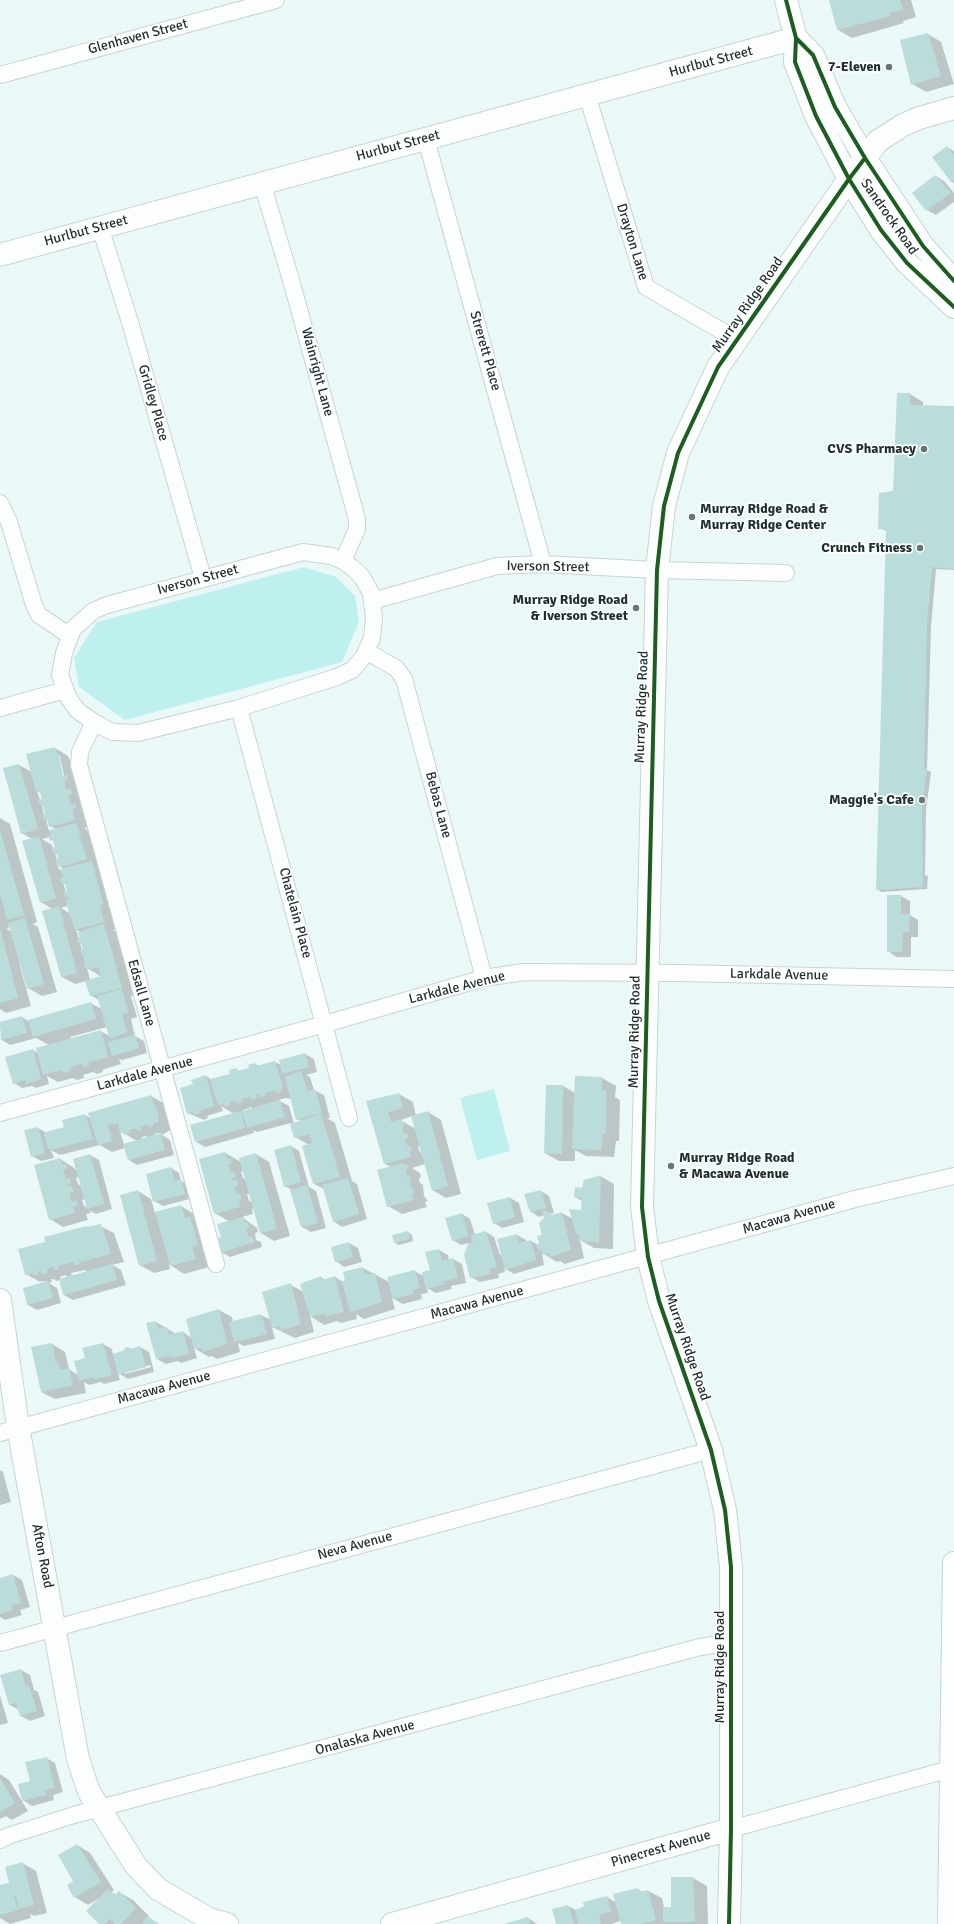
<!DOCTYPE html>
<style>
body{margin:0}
canvas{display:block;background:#ebf8f8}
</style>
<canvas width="954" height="1924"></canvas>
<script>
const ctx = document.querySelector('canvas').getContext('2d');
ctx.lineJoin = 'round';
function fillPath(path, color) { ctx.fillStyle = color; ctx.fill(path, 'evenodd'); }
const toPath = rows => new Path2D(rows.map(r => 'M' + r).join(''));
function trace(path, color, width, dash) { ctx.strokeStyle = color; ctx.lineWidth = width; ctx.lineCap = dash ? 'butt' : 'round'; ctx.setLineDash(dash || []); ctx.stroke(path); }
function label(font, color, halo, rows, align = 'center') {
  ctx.font = font + ' Signika,sans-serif'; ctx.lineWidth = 3.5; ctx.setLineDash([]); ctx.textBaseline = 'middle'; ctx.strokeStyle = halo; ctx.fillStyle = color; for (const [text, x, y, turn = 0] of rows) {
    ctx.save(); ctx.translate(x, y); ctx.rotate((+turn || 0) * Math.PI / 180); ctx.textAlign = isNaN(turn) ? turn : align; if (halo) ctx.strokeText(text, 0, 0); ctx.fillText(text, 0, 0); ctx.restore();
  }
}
fillPath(toPath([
 [304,567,336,577,355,596,359,622,342,662,125,720,79,687,74,658,97,622],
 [494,1089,510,1151,477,1160,460,1098]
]), '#bef0ef');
fillPath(toPath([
 [830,0,911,0,916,17,903,21,904,23,852,38,838,30],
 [928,34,941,42,954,84,926,92,912,84],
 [947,147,954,151,954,183,951,181],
 [936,176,944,181,954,193,954,202,936,215,927,210],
 [910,394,923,402,923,407,954,407,954,570,936,569,931,627,927,770,931,772,926,810,925,875,928,876,927,889,881,892,877,889,887,531,879,528,897,492],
 [55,748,68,756,81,787,77,789,79,794,84,797,88,827,84,828,90,832,117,929,113,930,118,933,135,995,131,996,137,1017,131,1019,135,1036,144,1041,147,1053,122,1060,119,1059,121,1064,102,1070,103,1072,97,1074,93,1072,83,1075,84,1078,77,1080,73,1078,58,1082,47,1076,49,1084,36,1088,32,1086,22,1088,14,1083,33,1050,38,1053,49,1045,36,1038,10,1045,2,1040,0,1023,22,1017,28,1021,90,1003,102,1009,99,1000,90,995,87,981,75,984,62,977,52,909,41,902,32,839,22,833,19,765,32,772],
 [58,756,60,756,65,781,63,781],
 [34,781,39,785,36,786],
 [37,791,41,793,43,800,40,800],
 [42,805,45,807,47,814,44,815],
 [46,819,49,821,50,826,56,829,49,831],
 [50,837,54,842,56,848,53,848,52,845,42,839],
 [55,853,58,855,59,860,57,860],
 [58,865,64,869,59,870],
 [63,883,66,885,68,891,66,892],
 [68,906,71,914,61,908],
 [76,930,81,932,81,938,79,938],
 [80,942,83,945,84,950,82,951],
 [84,956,86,957,88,962,86,963],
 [87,968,102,977,90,980],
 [107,1027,110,1036,100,1031,71,1039,70,1037],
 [0,818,10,824,37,922,33,924,38,927,57,992,42,996,28,988,21,963,19,963,31,1006,6,1013,0,1009],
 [8,926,10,926,12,932,6,929,9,928],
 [901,896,910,901,910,915,918,920,918,937,911,937,911,957,896,957,888,951],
 [305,1054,314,1059,317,1072,306,1075,310,1077,314,1090,324,1095,330,1118,327,1118,335,1123,352,1181,357,1184,367,1219,342,1227,333,1221,324,1189,314,1184,309,1145,295,1137,291,1123,257,1132,253,1130,254,1133,205,1147,196,1142,234,1114,221,1106,223,1111,207,1116,208,1118,204,1120,188,1113,194,1085,206,1076,212,1080,231,1074,236,1069,240,1072,250,1069,249,1065,255,1064,260,1066,275,1062,281,1065],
 [286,1098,292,1099,297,1119,301,1121,294,1124,289,1106,278,1100],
 [252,1107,252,1109,243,1112,243,1110],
 [576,1077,602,1078,616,1086,615,1097,620,1100,619,1141,616,1141,614,1157,586,1156,575,1150,575,1161,559,1161,545,1153,547,1086,563,1086,575,1093],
 [399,1094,413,1102,416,1116,428,1112,441,1120,461,1194,446,1198,432,1190,425,1164,412,1168,420,1173,421,1177,419,1178,420,1183,423,1185,424,1196,428,1201,425,1202,427,1207,402,1214,388,1206,391,1167,385,1164,368,1102],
 [412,1116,416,1129,402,1121,401,1120],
 [420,1146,422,1154,420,1152,418,1147],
 [151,1096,165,1104,172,1129,162,1135,170,1140,174,1155,137,1165,129,1160,125,1148,112,1152,100,1145,60,1155,51,1150,54,1158,41,1161,32,1156,38,1128,47,1133,65,1128,85,1115,90,1118],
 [120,1132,127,1135,137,1141,124,1144],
 [159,1133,162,1134,155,1136,154,1134],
 [146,1136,149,1138,142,1139,142,1137],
 [291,1146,299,1151,309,1187,316,1191,326,1228,311,1232,302,1227,292,1190,285,1186],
 [225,1153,241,1162,256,1154,269,1162,290,1236,274,1241,261,1233,254,1208,252,1209,253,1214,242,1217,257,1228,258,1232,255,1233,256,1240,261,1242,262,1247,230,1257,221,1252,222,1238,230,1222,215,1213],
 [243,1171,246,1179,243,1178,241,1172],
 [247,1194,250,1194,252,1202,249,1201],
 [90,1155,99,1160,112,1209,96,1214,89,1210,91,1213,86,1214,88,1220,63,1227,50,1219,60,1159,73,1167,78,1172],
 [79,1177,81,1186,78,1184,76,1178],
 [85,1199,88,1208,84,1206,82,1200],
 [171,1168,179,1173,181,1181,189,1185,193,1198,163,1206,154,1201],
 [600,1176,614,1184,613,1249,594,1248,580,1240,584,1258,565,1264,560,1261,557,1262,542,1253,544,1265,514,1274,504,1268,505,1272,498,1274,499,1278,480,1282,471,1277,465,1255,469,1243,461,1245,453,1240,462,1214,470,1219,475,1235,486,1232,494,1237,500,1255,517,1235,526,1240,526,1242,531,1241,539,1245,544,1235,545,1218,544,1215,539,1217,530,1211,541,1191,549,1196,554,1213,549,1214,553,1216,562,1213,573,1219,582,1211,582,1201,575,1197],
 [138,1191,151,1199,155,1213,181,1206,194,1214,209,1267,184,1274,169,1264,170,1269,154,1273,140,1265],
 [510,1198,519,1203,524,1222,502,1228,494,1223],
 [100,1226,114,1233,124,1262,112,1265,121,1270,126,1285,73,1300,64,1295,60,1280,57,1281,53,1279,51,1279,52,1282,49,1283,57,1288,61,1303,37,1310,28,1305,24,1289,47,1283,44,1281,40,1282,26,1274,46,1242],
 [85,1270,88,1272,72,1276,71,1273],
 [65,1275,68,1277,60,1279,60,1277],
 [408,1232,412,1235,413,1241,399,1245,395,1243],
 [349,1243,358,1248,362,1262,344,1267,336,1261,332,1248],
 [439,1250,448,1255,449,1260,453,1259,462,1264,466,1283,451,1286,452,1289,436,1293,427,1288,428,1293,421,1294,422,1299,403,1304,392,1298,395,1309,364,1319,356,1314,357,1319,341,1323,337,1321,324,1325,310,1316,314,1332,295,1338,272,1327,275,1339,244,1346,238,1343,240,1352,217,1359,212,1356,209,1357,194,1348,197,1358,181,1363,178,1361,166,1364,157,1359,156,1322,176,1334,183,1332,192,1338,219,1310,232,1317,233,1322,261,1315,271,1320,291,1285,304,1292,321,1277,325,1280,335,1277,343,1282,363,1268,389,1282,414,1271,424,1276,431,1271],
 [52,1344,65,1352,69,1369,78,1375,86,1358,103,1344,112,1349,113,1355,126,1351,129,1348,132,1349,140,1347,149,1352,154,1372,128,1379,118,1373,120,1380,104,1384,101,1382,89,1385,84,1382,86,1393,55,1399,41,1392],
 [150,1365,151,1367,125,1374,125,1372],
 [0,1470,3,1472,11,1502,0,1505],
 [13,1575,22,1580,30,1607,20,1610,22,1615,5,1620,0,1617,0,1579],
 [21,1670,30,1675,34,1690,38,1692,45,1716,30,1721,21,1716,19,1710,10,1705,1,1676],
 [0,1695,8,1723,0,1725],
 [46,1758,55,1763,63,1792,53,1795,54,1800,32,1806,23,1800],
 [0,1774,9,1780,28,1811,12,1820,6,1816,0,1819],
 [77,1845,90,1853,114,1890,111,1892,117,1895,119,1892,133,1900,149,1916,148,1918,159,1924,100,1924,98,1899,88,1905,75,1897],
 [22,1863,36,1871,47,1913,34,1916,30,1914,31,1918,10,1924,0,1918,0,1886,10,1883],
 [672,1878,693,1878,707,1886,708,1924,623,1924,622,1920,612,1924,557,1924,568,1906,576,1910,607,1897,617,1903,637,1889,643,1892,648,1891,662,1898,664,1908,672,1907],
 [528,1918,537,1924,506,1924]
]), '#0003');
fillPath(toPath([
 [829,0,900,0,903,10,890,13,891,16,837,30],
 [928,33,941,76,911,85,900,40],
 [947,146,954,155,954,180,951,182,932,157],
 [935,175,951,193,926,211,912,193],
 [897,393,910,393,910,405,954,406,954,569,932,567,927,624,924,768,927,769,922,807,923,887,876,890,886,529,878,529,879,493,893,491],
 [55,747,57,754,59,754,63,776,67,775,68,780,64,781,66,790,70,788,72,794,68,795,71,805,75,803,76,808,72,809,75,820,49,827,47,819,44,820,43,814,45,813,43,805,40,805,38,800,42,799,39,790,36,791,34,786,37,785,33,781,26,754],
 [19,764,38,829,21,834,3,768],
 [76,823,87,859,60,867,59,865,57,866,55,860,58,859,56,852,53,853,51,848,55,847,53,840,50,841,48,836,51,835,50,830],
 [0,830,24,915,7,920,0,894],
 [39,836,56,898,40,903,22,841],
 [92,861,103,904,100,905,104,922,75,930,66,903,67,899,69,898,68,897,65,897,64,891,67,891,65,883,61,883,60,878,63,877,60,869],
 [887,895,901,895,901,914,910,914,909,932,903,932,902,952,887,952],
 [59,906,77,973,61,977,42,911],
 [25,918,44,984,27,989,8,923],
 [104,924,122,988,90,996,85,981,101,976,98,967,89,970,88,967,85,968,84,962,86,961,84,955,82,956,80,950,83,949,81,943,78,943,77,938,80,937,78,932],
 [0,928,18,998,0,1003],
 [122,989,128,1013,122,1014,127,1032,112,1038,109,1037,97,996],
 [91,1002,96,1019,33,1037,28,1020],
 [22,1016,27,1033,1,1040,0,1022],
 [101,1030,108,1057,89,1062,90,1065,83,1067,82,1064,70,1067,71,1071,63,1073,62,1070,43,1075,36,1048],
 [135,1035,139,1048,112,1056,108,1042],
 [33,1049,41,1079,26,1084,25,1080,13,1084,5,1057],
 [305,1053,309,1067,282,1074,279,1060],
 [275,1061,283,1087,281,1088,282,1091,276,1093,275,1090,265,1093,265,1096,260,1097,259,1094,256,1095,257,1098,251,1100,251,1097,242,1099,243,1102,237,1104,236,1100,230,1102,230,1105,225,1107,224,1104,218,1105,210,1079,230,1074,229,1070,236,1068,237,1071,249,1068,248,1065,255,1063,256,1066],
 [301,1071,308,1091,315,1089,322,1113,296,1120,285,1077],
 [206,1075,214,1106,199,1111,200,1113,194,1115,193,1112,187,1114,180,1088,193,1084,191,1080],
 [575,1076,602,1077,602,1091,606,1091,606,1134,603,1134,601,1150,572,1149],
 [546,1085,563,1085,562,1154,544,1153],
 [399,1093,403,1108,388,1112,391,1122,400,1119,401,1121,403,1121,405,1126,402,1127,404,1134,407,1133,408,1138,405,1139,407,1146,410,1145,412,1151,409,1151,411,1157,384,1164,366,1101],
 [151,1095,154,1106,156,1106,159,1122,153,1123,154,1126,148,1127,148,1125,141,1126,142,1130,136,1131,135,1128,129,1130,130,1133,124,1135,123,1132,120,1133,118,1123,108,1125,112,1141,98,1145,88,1113],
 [280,1100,285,1117,247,1128,242,1111],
 [241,1111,245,1128,195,1142,190,1125],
 [428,1111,448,1186,432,1191,411,1116],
 [85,1114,93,1139,50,1150,48,1148,44,1134,46,1132,64,1127,62,1120],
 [321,1114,340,1177,313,1184,302,1146,312,1143,309,1134,294,1138,290,1124],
 [38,1127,45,1153,31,1157,24,1130],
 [161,1133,165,1150,128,1160,123,1144],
 [291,1145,301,1182,284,1187,274,1150],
 [225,1152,227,1159,230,1158,232,1163,228,1164,231,1173,234,1172,236,1177,232,1178,233,1181,237,1180,238,1186,234,1187,237,1195,240,1194,242,1200,239,1201,240,1207,214,1214,199,1159],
 [256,1153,277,1229,260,1233,239,1158],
 [90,1154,104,1204,87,1209,73,1159],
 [60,1158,62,1165,66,1164,67,1169,63,1170,66,1179,70,1178,71,1184,67,1185,68,1187,72,1186,74,1192,69,1193,72,1202,76,1200,78,1206,73,1207,75,1213,49,1220,34,1165],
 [403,1163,404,1165,407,1164,408,1169,406,1170,407,1177,410,1176,411,1189,413,1188,415,1193,412,1194,413,1200,387,1207,377,1170],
 [171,1167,174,1181,181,1179,185,1194,153,1202,146,1174],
 [601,1175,599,1242,579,1241,579,1234,576,1234,569,1209,581,1210,582,1198,574,1197,575,1187,582,1188,584,1180],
 [348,1178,359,1214,333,1222,322,1185],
 [307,1185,318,1223,301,1227,290,1190],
 [138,1190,157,1261,139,1266,120,1195],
 [541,1190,546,1208,530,1212,524,1194],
 [510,1197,515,1217,493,1224,487,1203],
 [181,1205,185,1218,190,1216,198,1245,192,1247,196,1259,170,1266,155,1212],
 [545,1210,552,1215,562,1212,571,1250,550,1257,549,1253,543,1255,541,1249,538,1250,536,1245,539,1244,537,1236,542,1235,539,1223,544,1218,542,1212],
 [462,1213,468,1236,452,1241,445,1218],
 [243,1217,245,1223,248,1222,249,1228,246,1229,249,1237,252,1236,254,1242,220,1253,217,1238,221,1237,217,1224],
 [101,1224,111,1254,81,1262,79,1260,80,1264,75,1265,73,1262,58,1266,59,1269,54,1270,53,1267,47,1269,48,1273,42,1274,41,1271,38,1272,39,1275,34,1276,33,1273,25,1275,18,1249,45,1242,44,1237,86,1226,86,1227],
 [408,1231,410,1239,394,1243,392,1235],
 [486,1231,497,1267,490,1269,491,1274,470,1278,464,1255,468,1244,473,1242,471,1235],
 [517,1234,519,1243,531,1240,536,1260,505,1270,497,1239],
 [349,1242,353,1257,335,1262,331,1247],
 [439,1249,442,1261,453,1258,458,1278,443,1281,444,1284,426,1289,422,1272,430,1270,425,1252],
 [112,1264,117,1280,63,1295,59,1279],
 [363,1267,365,1275,375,1273,382,1302,350,1312,342,1281,345,1281,343,1272],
 [415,1270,420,1288,413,1290,414,1294,393,1299,387,1277],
 [321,1276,322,1280,335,1276,344,1312,326,1316,326,1313,310,1317,300,1284],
 [48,1281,53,1298,27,1305,23,1288],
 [291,1283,301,1324,280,1331,279,1326,272,1328,262,1292],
 [219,1309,227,1344,203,1352,201,1348,194,1349,186,1319],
 [261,1314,267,1334,234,1342,229,1322],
 [156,1321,158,1329,167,1327,169,1335,183,1331,189,1354,172,1358,171,1356,156,1359,146,1323],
 [52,1343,56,1363,58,1362,60,1370,69,1368,73,1385,41,1392,31,1347],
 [103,1343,112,1375,95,1379,94,1377,79,1381,74,1361,85,1358,82,1348],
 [140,1346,146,1367,118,1375,113,1354,125,1350,124,1348,129,1347,130,1349],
 [13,1574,21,1603,12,1605,13,1610,0,1614,0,1578],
 [21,1669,26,1687,29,1686,37,1711,20,1716,16,1703,9,1705,0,1675],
 [47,1757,55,1788,44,1790,46,1795,22,1801,18,1784,30,1781,25,1762],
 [0,1778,15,1803,0,1812],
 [77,1844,101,1882,74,1898,67,1885,73,1881,58,1855],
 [23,1862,34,1905,19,1909,16,1896,14,1897,18,1910,0,1915,0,1885,9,1883,5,1867],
 [671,1877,693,1877,695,1922,663,1922,663,1907,671,1907],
 [638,1888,639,1892,648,1890,656,1920,641,1924,621,1924,613,1894],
 [108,1889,115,1895,119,1891,136,1908,121,1924,115,1924,110,1919,105,1924,99,1924,86,1911],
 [607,1896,611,1912,599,1915,601,1924,578,1924,575,1910,584,1907,583,1902],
 [568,1905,574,1924,556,1924,552,1909],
 [147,1916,159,1924,142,1924],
 [528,1917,530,1924,504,1924]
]), '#badddc');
const street = toPath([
 [0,75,276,0],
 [587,95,646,287,737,340],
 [426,139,543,564],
 [262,183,291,280,357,519,357,529,343,561],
 [100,227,130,322,203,578],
 [0,503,9,522,34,605,39,615,70,636],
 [303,552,331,556,343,561,354,569,362,577,371,593,374,618,372,638,364,656,352,670,337,677,239,708,138,733,112,732,94,722,78,711,69,699,60,675,64,653,73,629,93,611,107,605,303,552],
 [372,601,497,566,543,564,657,570,786,573],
 [366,651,397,669,404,679,484,978],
 [0,708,65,690],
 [239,708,349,1118],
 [94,722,80,752,79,765,216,1264],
 [0,1113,325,1024,484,978,524,972,678,973,954,979],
 [0,1433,855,1199,954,1176],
 [0,1643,711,1450],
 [731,1829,954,1768],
 [0,1840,8,1836,74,1815,700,1647,731,1642]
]);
const secondary = toPath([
 [786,0,796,38,795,62,816,116,849,179,881,230,907,263,954,307],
 [796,38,813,55,835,107,865,158,923,246,954,281],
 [901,126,919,118,954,108],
 [0,255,796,38],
 [0,1300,18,1427,78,1759,89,1792,136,1866,158,1889,209,1919,227,1924],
 [392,1924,731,1829],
 [729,1924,731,1829,731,1567,725,1510,711,1450,659,1301,648,1257,642,1207,657,570,664,506,678,453,718,367,849,179,878,141,897,129],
 [949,1924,954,1563]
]);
trace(street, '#c7d4d4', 18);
trace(secondary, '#c7d4d4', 24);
trace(street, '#fcfefe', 16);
trace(secondary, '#fcfefe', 22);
trace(toPath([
 [786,0,796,38,795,62,816,116,849,179,881,230,907,263,954,307],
 [796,38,813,55,835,107,865,158,923,246,954,281],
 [729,1924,731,1829,731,1567,725,1510,711,1450,659,1301,648,1257,642,1207,657,570,664,506,678,453,718,367,849,179,865,158]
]), '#1b5e20', 4);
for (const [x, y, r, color] of [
 [889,67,4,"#667575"],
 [924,449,4,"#667575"],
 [692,517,4,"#667575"],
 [920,548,4,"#667575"],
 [636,608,4,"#667575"],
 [922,800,4,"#667575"],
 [671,1166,4,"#667575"]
]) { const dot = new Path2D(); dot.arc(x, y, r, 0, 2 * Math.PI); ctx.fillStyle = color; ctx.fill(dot); trace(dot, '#fff', 1.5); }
label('14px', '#1e2f2f', '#fff', [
 ["Glenhaven Street",138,37,-15],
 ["Hurlbut Street",711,62,-15],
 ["Hurlbut Street",398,146,-15],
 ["Sandrock Road",889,217,55],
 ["Hurlbut Street",86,231,-15],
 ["Drayton Lane",632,242,73],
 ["Murray Ridge Road",748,305,-55],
 ["Strerett Place",485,351,74],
 ["Wainright Lane",317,372,75],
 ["Gridley Place",153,403,74],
 ["Iverson Street",548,567,1],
 ["Iverson Street",198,580,-15],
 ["Murray Ridge Road",642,707,-88],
 ["Bebas Lane",438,805,75],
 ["Chatelain Place",295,913,75],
 ["Larkdale Avenue",779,975,1],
 ["Larkdale Avenue",457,988,-14],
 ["Edsall Lane",141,993,74],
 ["Murray Ridge Road",635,1032,-89],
 ["Larkdale Avenue",145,1074,-15],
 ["Macawa Avenue",789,1217,-16],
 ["Macawa Avenue",477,1303,-15],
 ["Murray Ridge Road",687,1347,71],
 ["Macawa Avenue",164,1388,-15],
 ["Neva Avenue",355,1546,-15],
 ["Afton Road",42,1556,79],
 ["Murray Ridge Road",720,1667,-90],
 ["Onalaska Avenue",365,1738,-15],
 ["Pinecrest Avenue",661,1849,-16]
]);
label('bold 14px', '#1e2f2f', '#fff', [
 ["7-Eleven",881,67],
 ["CVS Pharmacy",916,449],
 ["Murray Ridge Road &",700,509,"left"],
 ["Murray Ridge Center",700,525,"left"],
 ["Crunch Fitness",912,548],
 ["Murray Ridge Road",628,600],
 ["& Iverson Street",628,616],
 ["Maggie's Cafe",914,800],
 ["Murray Ridge Road",679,1158,"left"],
 ["& Macawa Avenue",679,1174,"left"]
], 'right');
</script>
